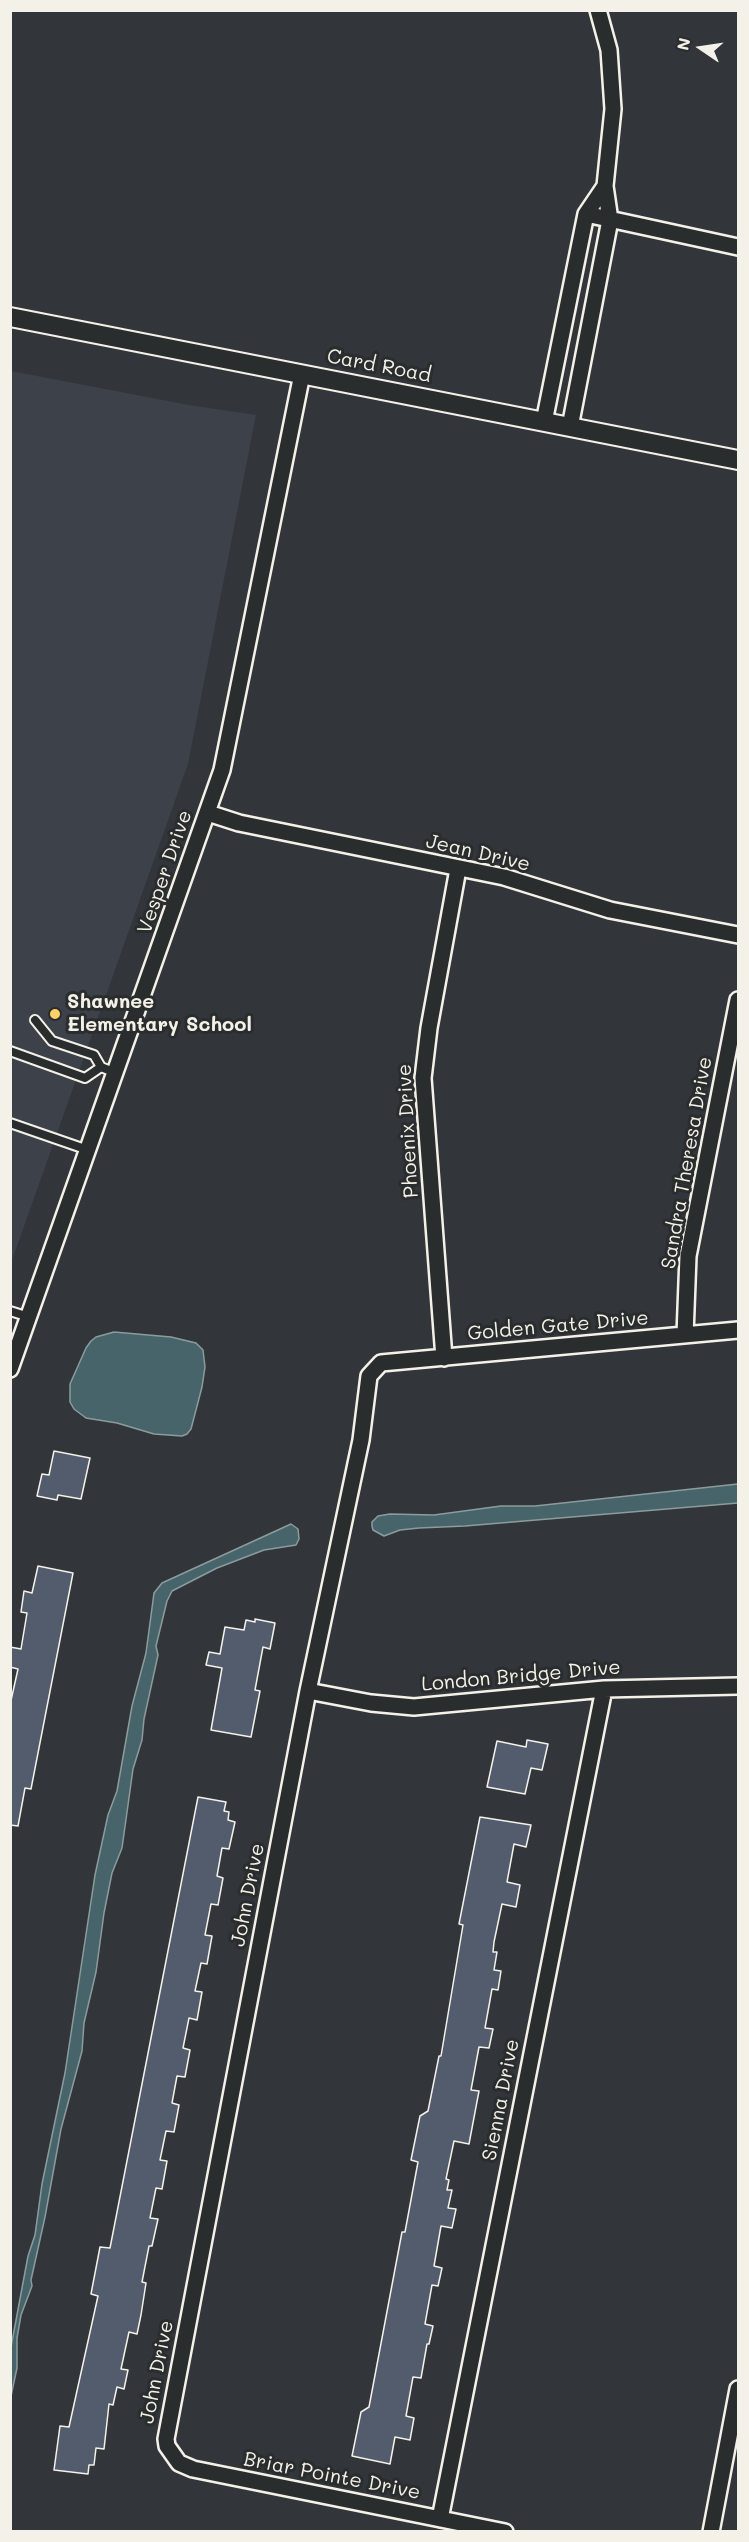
<!DOCTYPE html>
<style>
body{margin:0}
#map{position:relative;width:749px;height:2542px;overflow:hidden;background:#32363b;font-family:Mali,sans-serif}
canvas{display:block}
.frame{position:absolute;inset:0;border:12px solid #f4f1e8;pointer-events:none}
.north{position:absolute;left:671px;top:18px;width:60px;height:60px;-webkit-text-stroke:4px #2a2d2e;paint-order:stroke;rotate:283deg;font-size:16px;font-weight:700;line-height:24px;text-align:center;color:#f4f1e8}
.north::after{content:'';display:block;margin:auto;width:21px;height:27px;background:#f4f1e8;clip-path:polygon(50% 0,100% 100%,50% 72%,0 100%)}
</style>
<div id="map">
<canvas width="749" height="2542"></canvas>
<div class="frame"></div>
<div class="north">N</div>
</div>
<script>
const ctx = document.querySelector('canvas').getContext('2d');
ctx.lineJoin = 'round';
function fillPath(path, color) { ctx.fillStyle = color; ctx.fill(path, 'evenodd'); }
const toPath = rows => new Path2D(rows.map(r => 'M' + r).join(''));
function trace(path, color, width, dash) { ctx.strokeStyle = color; ctx.lineWidth = width; ctx.lineCap = dash ? 'butt' : 'round'; ctx.setLineDash(dash || []); ctx.stroke(path); }
function label(font, color, halo, rows, align = 'center') {
  ctx.font = font + ' Mali,sans-serif'; ctx.lineWidth = 6; ctx.setLineDash([]); ctx.textBaseline = 'middle'; ctx.strokeStyle = halo; ctx.fillStyle = color; for (const [text, x, y, turn = 0] of rows) {
    ctx.save(); ctx.translate(x, y); ctx.rotate((+turn || 0) * Math.PI / 180); ctx.textAlign = isNaN(turn) ? turn : align; if (halo) ctx.strokeText(text, 0, 0); ctx.fillText(text, 0, 0); ctx.restore();
  }
}
fillPath(toPath([
 [11,371,189,405,256,415,188,764,11,1263]
]), '#3c414a');
const water = toPath([
 [114,1332,171,1337,196,1343,203,1350,205,1367,202,1387,191,1429,187,1434,182,1436,154,1434,117,1423,86,1418,74,1409,70,1402,70,1384,86,1348,91,1341,96,1337,114,1332],
 [738,1484,738,1503,465,1526,419,1528,400,1530,384,1536,373,1530,372,1526,372,1522,378,1516,390,1514,434,1515,501,1506,535,1506,738,1484],
 [291,1524,298,1529,299,1539,296,1545,264,1550,217,1568,172,1591,167,1601,156,1646,158,1655,144,1719,142,1740,133,1769,122,1848,112,1873,104,1913,96,1972,84,2023,82,2051,61,2129,45,2217,31,2280,32,2286,21,2315,17,2338,17,2368,11,2396,11,2347,28,2256,35,2235,42,2184,65,2073,95,1875,108,1815,117,1791,132,1706,146,1653,154,1593,162,1583,291,1524]
]);
fillPath(water, '#47646b');
trace(water, '#8c9c9d', 1.5);
const building = toPath([
 [54,1451,90,1458,81,1499,58,1495,57,1500,37,1496,42,1474,49,1475,54,1451],
 [38,1566,73,1573,31,1789,25,1788,18,1826,10,1825,10,1705,18,1669,10,1667,10,1647,21,1649,27,1613,21,1612,24,1591,32,1593,38,1566],
 [255,1619,275,1623,270,1649,263,1647,255,1690,260,1691,251,1737,211,1730,222,1668,206,1665,209,1652,220,1654,225,1627,244,1630,246,1620,255,1622,255,1619],
 [527,1740,548,1744,542,1770,531,1768,525,1794,487,1787,497,1741,526,1747,527,1740],
 [198,1797,226,1802,224,1811,229,1812,228,1820,235,1822,229,1849,222,1848,217,1876,223,1878,218,1905,211,1904,205,1935,212,1936,207,1964,201,1963,195,1991,202,1992,197,2020,189,2018,183,2048,190,2050,185,2077,177,2076,172,2103,179,2105,174,2132,166,2131,160,2160,167,2161,162,2189,156,2188,150,2218,158,2219,152,2246,149,2246,142,2282,146,2283,141,2315,137,2334,129,2332,121,2369,128,2370,124,2389,117,2387,113,2405,109,2404,104,2449,96,2448,94,2465,89,2465,88,2474,54,2470,60,2426,69,2427,98,2296,91,2294,100,2247,110,2248,198,1797],
 [480,1817,531,1825,526,1847,514,1844,507,1882,520,1885,516,1907,502,1904,494,1942,493,1952,497,1952,494,1970,501,1971,498,1990,492,1989,485,2028,493,2029,489,2048,479,2047,471,2090,479,2091,469,2144,454,2141,446,2179,449,2180,447,2190,452,2190,448,2208,456,2209,452,2228,441,2226,434,2266,442,2268,438,2286,432,2285,425,2324,433,2326,429,2344,427,2344,421,2378,413,2377,406,2416,414,2418,410,2440,395,2437,390,2464,352,2456,361,2412,369,2407,402,2232,405,2232,418,2162,411,2160,420,2116,428,2111,439,2056,441,2056,463,1925,459,1924,480,1817]
]);
fillPath(building, '#525c6d');
trace(building, '#f4f1e8', 1.5);
const service = toPath([
 [35,1020,52,1041,94,1055,101,1067,116,1073],
 [10,1051,85,1078,101,1067],
 [10,1123,88,1150],
 [10,1311,29,1317]
]);
const minor = toPath([
 [586,214,738,247],
 [544,422,586,214,605,186],
 [570,427,610,220,605,186,613,109,609,50,598,10],
 [208,813,239,823,504,877,610,910,738,935],
 [685,1335,688,1256,738,1000],
 [444,1358,423,1078,429,1028,458,869],
 [10,1369,222,770,302,374],
 [308,1691,371,1703,414,1707,604,1689,738,1686],
 [440,2519,604,1689],
 [505,2532,193,2469,179,2463,167,2446,166,2439,308,1691,361,1440,369,1376,381,1363,738,1330],
 [711,2532,738,2389]
]);
const tertiary = toPath([
 [10,317,738,460]
]);
trace(service, '#f4f1e8', 12);
trace(minor, '#f4f1e8', 20);
trace(tertiary, '#f4f1e8', 22);
trace(service, '#2a2d2e', 8);
trace(minor, '#2a2d2e', 15);
trace(tertiary, '#2a2d2e', 18);
for (const [x, y, r, color] of [
 [55,1014,6,"#ffd166"]
]) { const dot = new Path2D(); dot.arc(x, y, r, 0, 2 * Math.PI); ctx.fillStyle = color; ctx.fill(dot); trace(dot, '#2a2d2e', 2); }
label('20px', '#f4f1e8', '#2a2d2e', [
 ["Card Road",379,366,11],
 ["Jean Drive",478,853,13],
 ["Vesper Drive",165,872,-71],
 ["Phoenix Drive",408,1131,-93],
 ["Sandra Theresa Drive",687,1163,-80],
 ["Golden Gate Drive",558,1326,-5],
 ["London Bridge Drive",521,1676,-5],
 ["John Drive",248,1895,-79],
 ["Sienna Drive",501,2100,-79],
 ["John Drive",157,2372,-79],
 ["Briar Pointe Drive",332,2476,11]
]);
label('bold 20px', '#f4f1e8', '#2a2d2e', [
 ["Shawnee",67,1002],
 ["Elementary School",67,1025]
], 'left');
</script>
